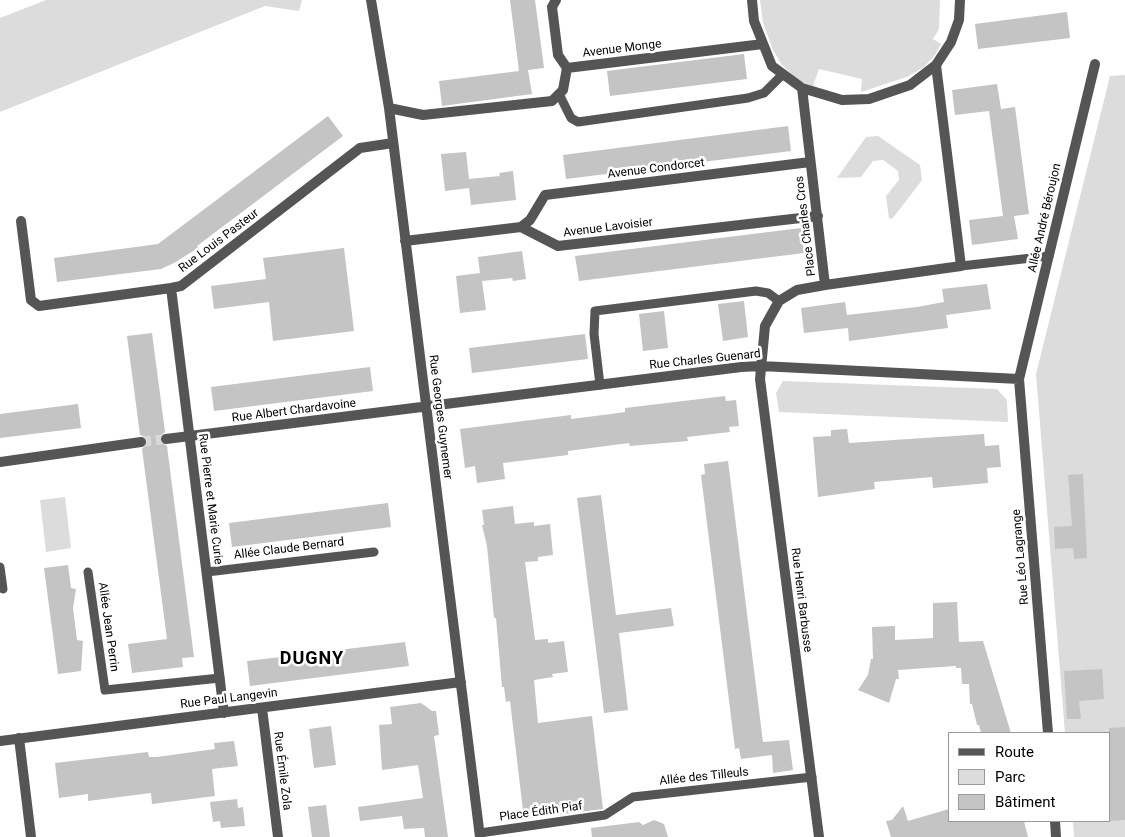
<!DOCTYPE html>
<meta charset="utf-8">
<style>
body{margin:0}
#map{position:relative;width:1125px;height:837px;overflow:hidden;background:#fff;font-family:Roboto,sans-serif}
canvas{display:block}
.legend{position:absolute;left:948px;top:732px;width:162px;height:90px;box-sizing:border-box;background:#fff;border:1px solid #999;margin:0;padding:6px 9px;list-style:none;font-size:15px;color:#000}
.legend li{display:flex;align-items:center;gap:10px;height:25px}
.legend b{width:25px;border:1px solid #999}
</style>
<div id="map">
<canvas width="1125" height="837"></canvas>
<ul class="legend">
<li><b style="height:6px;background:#555"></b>Route</li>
<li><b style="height:14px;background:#dcdcdc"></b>Parc</li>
<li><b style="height:14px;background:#c4c4c4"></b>Bâtiment</li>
</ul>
</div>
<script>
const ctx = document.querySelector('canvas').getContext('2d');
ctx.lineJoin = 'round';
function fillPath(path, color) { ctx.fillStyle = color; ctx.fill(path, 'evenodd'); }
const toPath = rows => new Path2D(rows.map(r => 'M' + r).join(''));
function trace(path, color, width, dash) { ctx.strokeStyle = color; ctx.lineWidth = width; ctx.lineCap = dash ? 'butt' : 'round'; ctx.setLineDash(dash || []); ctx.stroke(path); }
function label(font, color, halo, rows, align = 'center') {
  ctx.font = font + ' Roboto,sans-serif'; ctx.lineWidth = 5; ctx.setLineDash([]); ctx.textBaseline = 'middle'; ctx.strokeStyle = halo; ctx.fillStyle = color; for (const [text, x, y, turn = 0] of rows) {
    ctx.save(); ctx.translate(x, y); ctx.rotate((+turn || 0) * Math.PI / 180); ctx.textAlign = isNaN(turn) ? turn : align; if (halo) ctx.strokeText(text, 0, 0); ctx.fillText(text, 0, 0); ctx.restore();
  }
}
fillPath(toPath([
 [46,0,302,0,299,11,265,6,0,112,0,18],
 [760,0,940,0,939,29,933,39,941,44,935,55,924,67,907,77,888,83,861,92,862,79,819,69,813,86,799,81,782,65,773,50,763,23],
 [1125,75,1125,837,1074,837,1073,821,1109,821,1109,733,1065,733,1036,374,1110,76],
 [878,136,920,165,922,180,893,218,889,219,886,196,899,180,898,171,883,160,873,161,861,177,837,178,866,137],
 [783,381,997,389,1007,400,1008,422,779,412,776,393],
 [65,497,71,548,46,552,40,500]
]), '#dcdcdc');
fillPath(toPath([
 [510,0,535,0,544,68,528,70,532,94,442,106,439,81,519,71],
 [1067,12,1070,38,978,49,975,24],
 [744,54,747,79,610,96,607,71],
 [997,84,1001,109,1015,107,1029,214,1014,216,1018,239,972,245,969,220,1003,216,989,111,955,115,952,90],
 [328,116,343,136,197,246,198,248,174,263,161,269,57,282,54,258,158,244],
 [788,126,791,151,566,179,563,155],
 [466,152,469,179,500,176,499,173,513,171,516,200,471,205,469,188,445,191,441,154],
 [801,228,804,253,579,281,575,256],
 [344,248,354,331,273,341,269,302,214,309,211,286,266,279,263,258],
 [522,251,526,279,513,281,512,278,482,281,486,310,460,313,456,276,480,273,478,257],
 [987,284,991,309,946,315,948,328,849,341,848,328,804,333,801,308,845,302,847,315,917,307,944,302,942,289],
 [744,301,748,337,723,341,718,304],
 [664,311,668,348,643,351,639,314],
 [152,333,165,432,160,436,159,440,167,446,194,657,182,658,183,667,132,673,128,644,167,639,142,449,148,442,146,437,140,435,127,336],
 [585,334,588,359,472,373,469,348],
 [370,367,373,391,214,411,211,387],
 [725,396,726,401,736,400,739,426,729,427,730,432,687,437,688,441,630,446,629,443,568,451,568,455,503,463,505,479,477,483,475,466,465,468,460,429,571,415,571,419,611,414,625,412,625,408],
 [78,404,81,428,0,438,0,414],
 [847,429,849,443,984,434,985,446,999,445,1001,467,987,468,988,483,933,488,932,477,874,482,875,489,818,497,813,437,831,436,831,430],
 [728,461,763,742,789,740,793,770,773,773,772,755,741,759,739,748,735,749,701,475,705,474,704,464],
 [1083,474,1087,558,1074,559,1073,548,1055,549,1054,527,1072,526,1068,475],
 [601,495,616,615,671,608,674,626,619,633,628,710,604,713,577,498],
 [388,503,391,527,232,547,229,523],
 [513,506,515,524,534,522,534,526,550,524,553,555,538,557,538,561,525,562,535,640,548,639,548,643,564,641,568,672,552,674,553,677,534,680,538,723,592,716,603,809,524,819,510,701,506,702,504,687,502,687,496,618,494,618,487,546,482,525,484,525,482,510],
 [68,565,71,588,76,589,73,608,77,640,83,641,81,671,58,674,44,568],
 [957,602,959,642,983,641,1011,733,981,733,979,725,977,725,972,704,970,704,969,684,962,684,961,668,956,668,956,666,898,670,899,679,896,679,889,703,858,690,868,675,871,659,873,659,872,627,895,626,895,640,933,638,933,603],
 [405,642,409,666,250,686,247,661],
 [1102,669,1104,699,1079,701,1081,719,1067,719,1064,671],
 [421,703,432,711,436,711,439,735,434,736,448,837,425,837,424,828,404,829,402,816,360,821,358,807,423,798,418,765,382,770,379,725,392,724,390,707],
 [331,726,336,765,314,768,309,729],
 [1125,727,1125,820,1109,821,1109,728],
 [234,741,238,766,212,769,215,796,152,804,151,793,88,801,88,794,59,798,55,763,148,752,149,757,157,757,215,749,214,743],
 [237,799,238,808,243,807,245,826,221,828,220,821,213,822,210,802],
 [326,805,330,837,312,837,308,807],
 [903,806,908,821,949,809,949,821,1024,821,1028,837,891,837,886,821,892,820],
 [654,820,664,824,668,837,592,837,591,828,639,822,643,825]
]), '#c4c4c4');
trace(toPath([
 [141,442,166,439]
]), '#d9d9d9', 10, [10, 5]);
trace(toPath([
 [559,94,571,118,578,122,748,98,764,93,783,74],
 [961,266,1049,256],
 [600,385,594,334,595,311,756,291,768,293,779,301],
 [0,567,3,589],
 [88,572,105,690,220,678],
 [207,572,374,552],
 [480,833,605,815,633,797,812,777]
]), '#555', 9);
trace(toPath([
 [371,0,389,108,480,837],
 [556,0,552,7,558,55,567,68],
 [752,0,754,21,772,66,802,88,842,100,869,99,910,85,936,65,951,42,959,20,960,0],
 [802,88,825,285,961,266,936,65],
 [389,108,423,115,552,101,563,90,567,68,763,44],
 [21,221,31,300,39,306,171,288,181,286,360,148,393,143],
 [521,227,530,220,545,195,810,162],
 [405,241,521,227,558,246,818,216],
 [171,288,224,713],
 [166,439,741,367,761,366,1019,379],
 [0,462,141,442],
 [262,708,278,837],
 [1048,733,1019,379,1095,64],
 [19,738,31,837],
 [0,741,461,682],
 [1055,821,1056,837],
 [819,837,760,379,765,326,779,301,797,290,825,285]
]), '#555', 10);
label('12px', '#000', '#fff', [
 ["Avenue Monge",622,49,-7],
 ["Avenue Condorcet",656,169,-7],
 ["Allée André Béroujon",1045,218,-77],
 ["Place Charles Cros",806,226,-97],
 ["Avenue Lavoisier",608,228,-7],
 ["Rue Louis Pasteur",219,241,-37],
 ["Rue Charles Guenard",705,360,-6],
 ["Rue Albert Chardavoine",294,411,-7],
 ["Rue Georges Guynemer",440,417,83],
 ["Rue Pierre et Marie Curie",210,499,83],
 ["Allée Claude Bernard",289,549,-7],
 ["Rue Léo Lagrange",1021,557,-95],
 ["Rue Henri Barbusse",801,600,83],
 ["Allée Jean Perrin",108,627,82],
 ["Rue Paul Langevin",229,699,-7],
 ["Rue Émile Zola",282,771,83],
 ["Allée des Tilleuls",704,777,-6],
 ["Place Édith Piaf",541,812,-8]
]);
ctx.letterSpacing = '1px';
label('bold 18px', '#000', '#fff', [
 ["DUGNY",312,659]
]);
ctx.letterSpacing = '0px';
</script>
